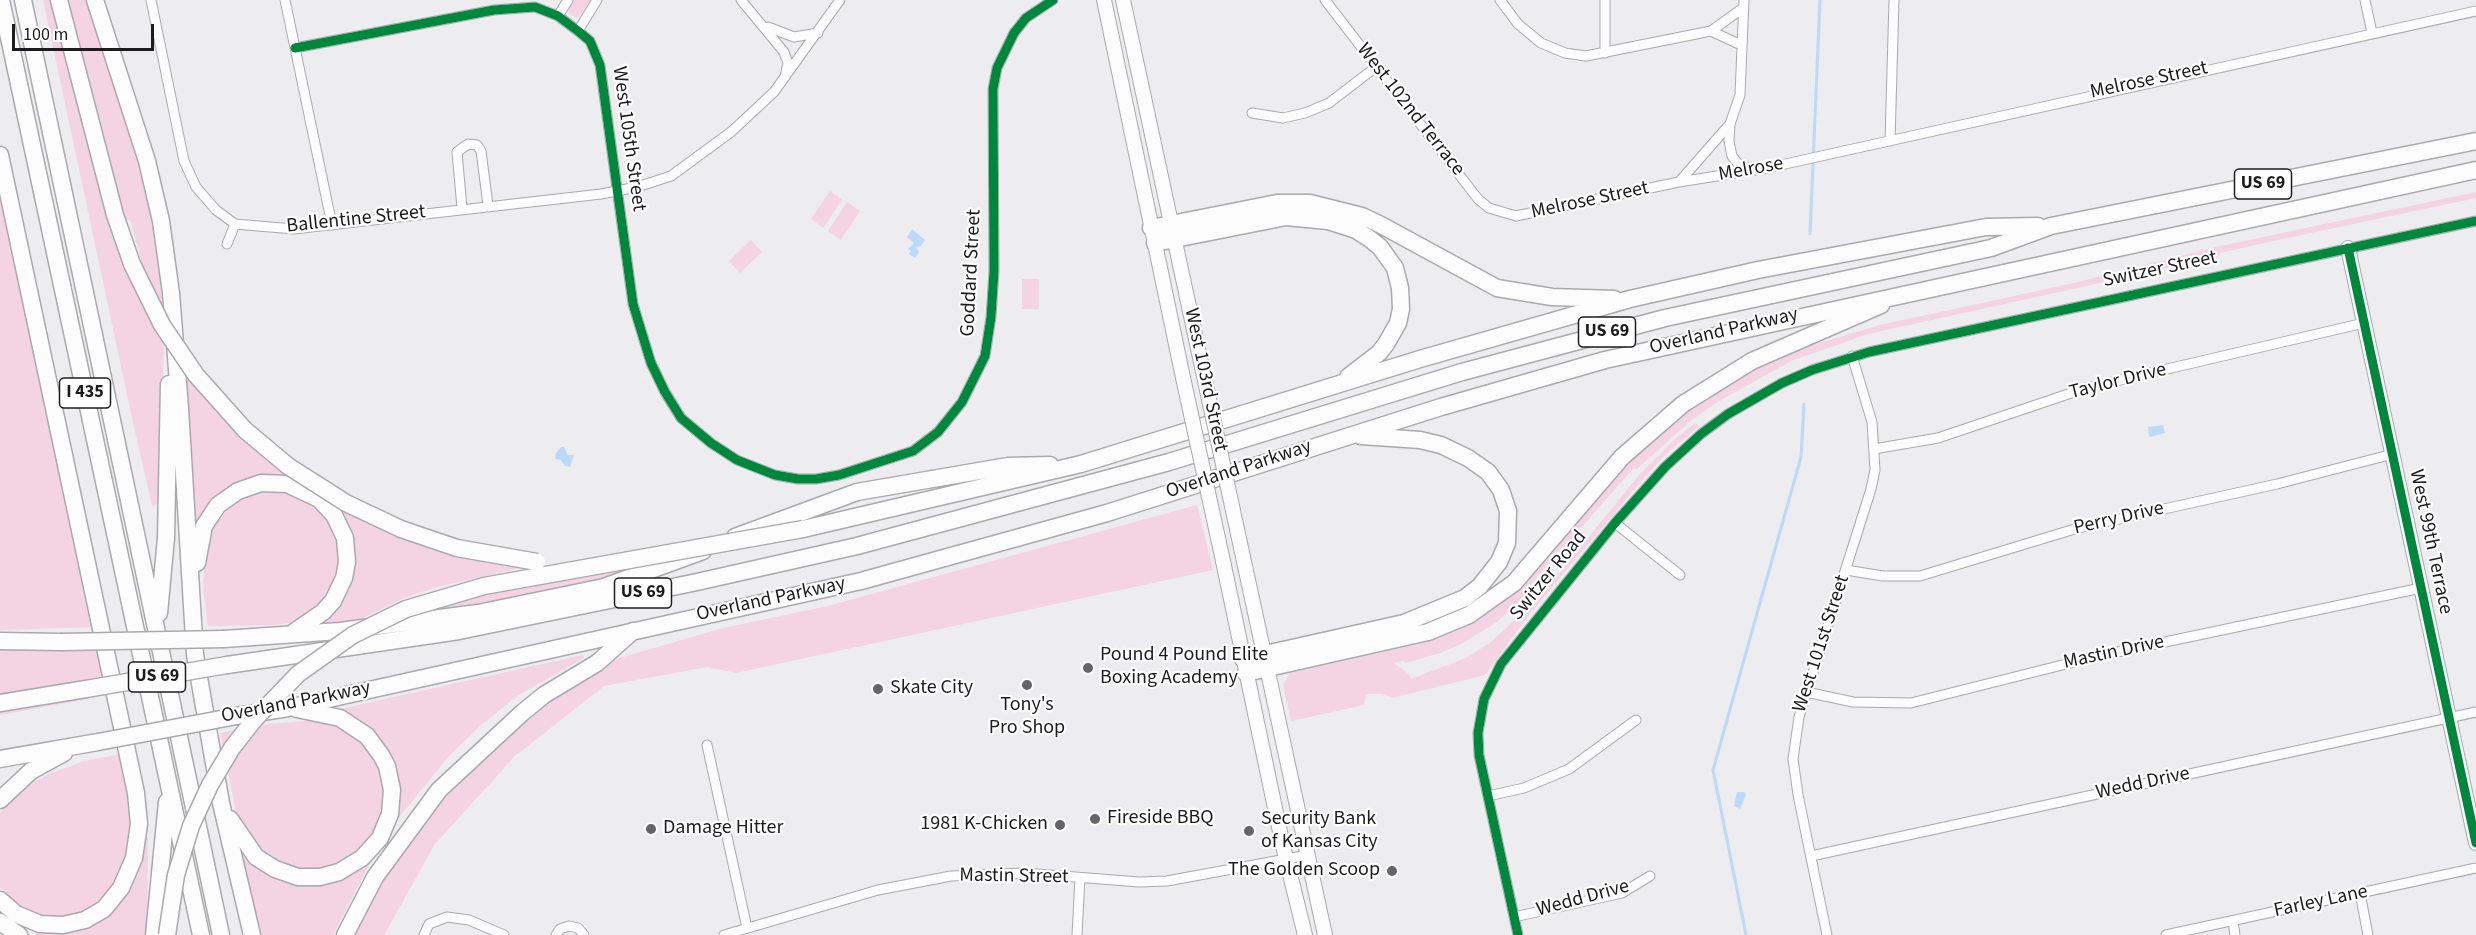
<!DOCTYPE html>
<style>
body{margin:0}
#map{position:relative;width:2476px;height:935px;overflow:hidden;background:#edecef;font-family:"Source Sans 3",sans-serif}
canvas{display:block}
.scale{position:absolute;left:12px;top:24px;width:142px;height:27px;box-sizing:border-box;border:3px solid #1c1c1d;border-top:0;padding-left:8px;font-size:18px;line-height:21px;white-space:nowrap;color:#1c1c1d;-webkit-text-stroke:4px #fff;paint-order:stroke}
</style>
<div id="map">
<canvas width="2476" height="935"></canvas>
<div class="scale">100 m</div>
</div>
<script>
const ctx = document.querySelector('canvas').getContext('2d');
ctx.lineJoin = 'round';
function fillPath(path, color) { ctx.fillStyle = color; ctx.fill(path, 'evenodd'); }
const toPath = rows => new Path2D(rows.map(r => 'M' + r).join(''));
function trace(path, color, width, dash) { ctx.strokeStyle = color; ctx.lineWidth = width; ctx.lineCap = dash ? 'butt' : 'round'; ctx.setLineDash(dash || []); ctx.stroke(path); }
function label(font, color, halo, rows, align = 'center') {
  ctx.font = font + ' "Source Sans 3",sans-serif'; ctx.lineWidth = 4.5; ctx.setLineDash([]); ctx.textBaseline = 'middle'; ctx.strokeStyle = halo; ctx.fillStyle = color; for (const [text, x, y, turn = 0] of rows) {
    ctx.save(); ctx.translate(x, y); ctx.rotate((+turn || 0) * Math.PI / 180); ctx.textAlign = isNaN(turn) ? turn : align; if (halo) ctx.strokeText(text, 0, 0); ctx.fillText(text, 0, 0); ctx.restore();
  }
}
fillPath(toPath([
 [43,0,53,0,164,341,159,504,152,506,132,418],
 [66,0,86,0,132,142,146,194,156,246,164,315,149,287,130,220,123,220],
 [573,0,591,0,577,18,569,14,569,5],
 [830,191,842,200,823,228,811,219],
 [2476,192,2476,198,2264,243,2220,253,2218,257,1868,334,1791,361,1714,404,1689,422,1637,469,1633,469,1531,584,1532,589,1497,622,1461,644,1440,653,1406,663,1403,661,1394,663,1409,674,1411,679,1466,658,1491,642,1541,596,1639,475,1675,439,1695,423,1699,426,1664,456,1639,484,1532,611,1485,675,1392,698,1382,694,1366,694,1364,705,1291,721,1283,685,1290,673,1420,644,1461,629,1483,617,1523,585,1634,455,1687,410,1771,361,1805,347,1880,325,2074,283,2216,247],
 [0,194,84,588,93,627,0,630],
 [847,202,860,211,841,240,828,231],
 [751,240,762,252,740,273,729,261],
 [1022,279,1039,279,1039,309,1022,309],
 [184,372,296,481,271,477,199,519,194,525],
 [271,490,292,492,312,503,327,519,336,536,340,557,328,595,312,612,294,622,276,625,208,626,203,588,205,555,211,528,236,501,251,493],
 [331,503,528,566,437,587,404,598,351,624,315,628,346,587],
 [1197,505,1213,570,736,673,707,667,604,686,515,756,435,844,384,935,351,935,388,867,472,753,606,662,723,628,828,606],
 [638,568,590,583,408,616,483,593],
 [0,647,98,647,109,695,0,715],
 [583,655,584,658,517,696,480,726,448,757,397,820,393,817,396,784,339,712,340,709],
 [305,721,328,723,345,729,361,740,375,759,383,781,384,801,380,820,369,838,357,852,339,864,319,869,295,869,276,863,259,852,238,821,220,733,269,724],
 [121,754,132,823,127,854,117,880,104,899,87,912,69,918,36,915,23,910,0,887,0,813,13,796,44,776,84,761],
 [143,836,148,837,147,935,36,935,35,929,98,920],
 [246,858,277,876,365,863,369,865,333,935,258,935,241,859]
]), '#f4d3e2');
fillPath(toPath([
 [912,229,925,240,921,246,916,247,919,252,915,258,909,254,911,251,908,249,914,243,907,237],
 [2163,425,2165,433,2149,437,2148,427],
 [561,447,564,447,568,455,574,455,570,467,565,466,561,460,555,459,556,453],
 [1737,792,1744,792,1746,795,1740,809,1734,806]
]), '#bdd9fa');
trace(toPath([
 [1810,234,1820,0],
 [1746,935,1713,770,1801,457,1804,404]
]), '#bdd9fa', 3);
const street = toPath([
 [151,0,184,161,196,187,216,210,235,224,294,229,601,194,637,187,671,176,731,132,774,92,840,0],
 [285,0,332,225],
 [741,0,784,52,788,63,785,77],
 [1325,0,1478,199,1489,208,1516,216,1679,182,1767,168,2476,11],
 [1500,0,1518,24,1541,43,1565,53,1586,56,1711,31,1743,8],
 [1605,0,1605,53],
 [1744,0,1740,95,1730,124,1729,141,1732,156,1739,165,1753,169],
 [2365,0,2372,33],
 [558,16,568,0],
 [768,27,794,37,818,33],
 [578,31,597,0],
 [1711,31,1741,45],
 [295,48,494,10,535,7,558,16,578,31,590,41,600,65,633,304,651,363,665,392,681,418,711,443,737,460,775,475,798,479,816,479,839,475,913,451,938,432,962,402,985,356,991,317,994,271,993,89,997,68,1014,33,1026,18,1053,0],
 [1252,113,1283,118,1305,113,1329,103,1376,67],
 [1890,141,1894,0],
 [1679,182,1730,124],
 [462,208,457,152,468,144,477,145,481,151,488,205],
 [227,244,235,224],
 [1874,449,1938,438,2086,388,2364,323],
 [1615,523,1680,575],
 [1846,570,1883,576,1920,576,2078,528,2277,484,2393,454],
 [1806,692,1853,702,1911,703,2094,657,2421,588],
 [707,745,747,928],
 [1488,796,1524,788,1569,769,1636,720],
 [1811,856,2476,712],
 [2360,893,2368,935],
 [1514,917,1622,893,1650,876],
 [2233,921,2235,935],
 [424,935,429,924,447,917,469,920,504,935],
 [556,935,560,929,569,926,578,928,584,935],
 [724,935,878,890,951,876,1024,873,1139,882,1167,881,1308,855],
 [1077,935,1080,878],
 [1518,935,1479,755,1478,733,1484,699,1501,664,1615,523,1665,467,1701,434,1728,414,1782,383,1812,370,1869,352,2476,221],
 [1827,935,1798,795,1793,759,1799,717,1871,489,1875,470,1872,422,1852,356],
 [2166,935,2476,868]
]);
const secondary = toPath([
 [1104,0,1182,373],
 [1123,0,1202,367],
 [2348,248,2476,843],
 [1243,557,1325,935],
 [1223,561,1283,846,1305,935]
]);
const highway = toPath([
 [1,0,201,935],
 [23,0,221,935],
 [59,0,115,215,132,264],
 [95,0,147,161,161,221,171,293,180,408,195,655,221,803,252,935],
 [0,155,136,793,139,824,134,858,121,888,104,909,85,920,63,925,40,924,16,914,0,900],
 [1151,228,1277,203,1310,203,1362,216,1381,225,1497,288,1552,297,1614,299],
 [1155,243,1286,217,1328,221,1356,230,1370,239,1380,247,1395,268,1400,288,1401,309,1398,323,1386,344,1379,353,1348,377],
 [803,529,1081,464,1420,359,1630,299,1758,270,1986,227,2038,226],
 [735,537,857,492,1008,466,1050,465],
 [197,563,204,526,218,505,238,491,261,483,287,484,319,499,334,515,345,538,347,562,344,578,333,601,323,612,291,634],
 [159,613,166,538,169,384],
 [224,639,340,631,478,613,604,587,703,551],
 [0,641,61,642],
 [1243,659,1404,623,1465,598,1480,586,1499,562,1507,543,1508,511,1501,490,1488,472,1468,458,1441,445,1420,440,1361,436],
 [227,665,459,631,697,582,857,546,1169,462,1462,372,1665,318,1991,248,2051,226,2476,141],
 [1246,673,1428,632,1469,615,1514,583,1622,457,1683,404,1752,361,1881,305],
 [0,703,86,689],
 [237,716,288,708,861,581,1107,513,1441,407,1605,360,2476,170],
 [0,759,98,742],
 [0,800,31,771,64,753],
 [230,819,256,857,275,869,298,877,320,877,339,872,362,858,380,838,390,814,392,790,387,766,381,755,367,736,340,718,297,709],
 [0,922,19,935],
 [154,935,167,802],
 [345,935,375,877,439,790,522,713,544,695,597,663,633,631]
]);
trace(street, '#aaa9ac', 11);
trace(secondary, '#aaa9ac', 16);
trace(highway, '#aaa9ac', 19);
trace(street, '#fcfcfd', 9);
trace(secondary, '#fcfcfd', 14);
trace(highway, '#fcfcfd', 16);
const secondaryBridge = toPath([
 [1202,367,1243,557],
 [1182,373,1223,561]
]);
const highwayBridge = toPath([
 [132,264,162,325,196,375,245,430,288,466,346,503,401,529,457,548,537,562],
 [61,642,224,639],
 [86,689,227,665],
 [98,742,237,716],
 [167,935,176,875,191,826,210,785,232,748,254,720,298,674,353,635,406,609,484,586,803,529]
]);
trace(secondaryBridge, '#aaa9ac', 16, []);
trace(highwayBridge, '#aaa9ac', 19, []);
trace(secondaryBridge, '#fcfcfd', 14);
trace(highwayBridge, '#fcfcfd', 16);
trace(toPath([
 [295,48,494,10,535,7,558,16,578,31,590,41,600,65,633,304,651,363,665,392,681,418,711,443,737,460,775,475,798,479,816,479,839,475,913,451,938,432,962,402,985,356,991,317,994,271,993,89,997,68,1014,33,1026,18,1053,0],
 [2348,248,2476,843],
 [1518,935,1479,755,1478,733,1484,699,1501,664,1615,523,1665,467,1701,434,1728,414,1782,383,1812,370,1869,352,2476,221]
]), '#00873e', 9);
for (const [x, y, r, color] of [
 [1088,668,6,"#656566"],
 [1027,685,6,"#656566"],
 [878,689,6,"#656566"],
 [1095,819,6,"#656566"],
 [1060,825,6,"#656566"],
 [651,829,6,"#656566"],
 [1249,831,6,"#656566"],
 [1392,871,6,"#656566"]
]) { const dot = new Path2D(); dot.arc(x, y, r, 0, 2 * Math.PI); ctx.fillStyle = color; ctx.fill(dot); trace(dot, '#fff', 2); }
for (const [x, y, w] of [
 [2263,184,57],
 [1607,332,57],
 [85,393,51],
 [643,593,57],
 [157,677,57]
]) { const box = new Path2D(); box.roundRect(x - w / 2, y - 15, w, 30, 4.5); ctx.fillStyle = '#fff'; ctx.fill(box); trace(box, '#1c1c1d', 1.5); }
label('bold 18px', '#1c1c1d', null, [
 ["US 69",2263,184],
 ["US 69",1607,332],
 ["I 435",85,393],
 ["US 69",643,593],
 ["US 69",157,677]
]);
label('20px', '#1c1c1d', '#fff', [
 ["Melrose Street",2149,81,-12],
 ["West 102nd Terrace",1410,110,52],
 ["West 105th Street",628,139,82],
 ["Melrose",1751,170,-10],
 ["Melrose Street",1590,201,-12],
 ["Ballentine Street",356,220,-6],
 ["Switzer Street",2160,270,-12],
 ["Goddard Street",972,273,-87],
 ["Overland Parkway",1724,332,-13],
 ["West 103rd Street",1205,380,78],
 ["Taylor Drive",2118,382,-14],
 ["Overland Parkway",1239,470,-18],
 ["Perry Drive",2119,519,-13],
 ["West 99th Terrace",2430,542,78],
 ["Switzer Road",1549,576,-51],
 ["Overland Parkway",771,600,-12],
 ["West 101st Street",1822,644,-72],
 ["Mastin Drive",2114,653,-12],
 ["Overland Parkway",296,703,-11],
 ["Wedd Drive",2143,784,-12],
 ["Mastin Street",1014,877,1],
 ["Wedd Drive",1583,899,-15],
 ["Farley Lane",2321,902,-12]
]);
label('20px', '#1c1c1d', '#fff', [
 ["Pound 4 Pound Elite",1100,656],
 ["Boxing Academy",1100,679],
 ["Skate City",890,689],
 ["Tony's",1027,706,"center"],
 ["Pro Shop",1027,729,"center"],
 ["Fireside BBQ",1107,819],
 ["Security Bank",1261,820],
 ["of Kansas City",1261,843],
 ["1981 K-Chicken",1048,825,"right"],
 ["Damage Hitter",663,829],
 ["The Golden Scoop",1380,871,"right"]
], 'left');
</script>
